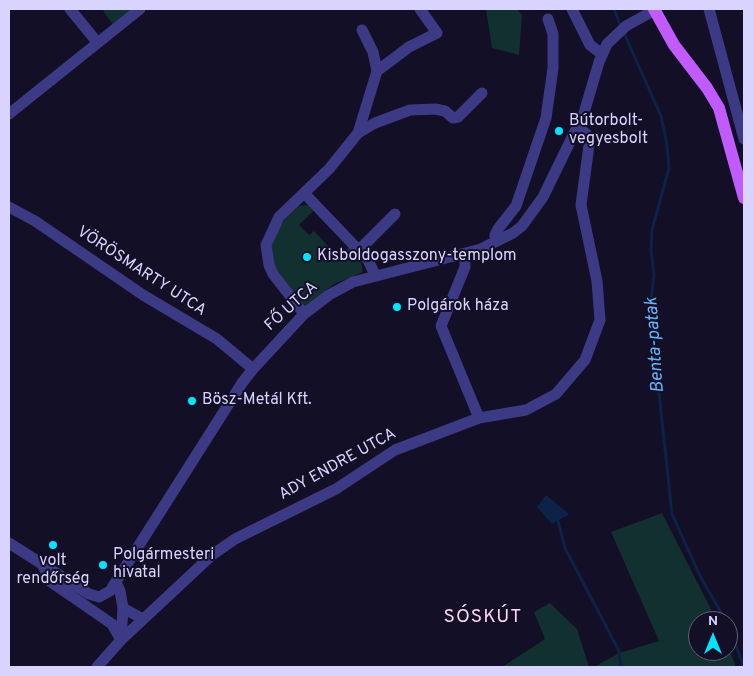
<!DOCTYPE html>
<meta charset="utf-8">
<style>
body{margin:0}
#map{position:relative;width:753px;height:676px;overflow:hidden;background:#130f26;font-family:Overpass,sans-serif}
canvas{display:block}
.frame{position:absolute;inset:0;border:10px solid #d9d4ff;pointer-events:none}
.north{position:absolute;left:688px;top:611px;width:50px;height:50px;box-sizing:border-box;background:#130f26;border:1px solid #625e7d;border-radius:50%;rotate:0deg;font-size:14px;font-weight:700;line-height:20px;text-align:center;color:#d9d4ff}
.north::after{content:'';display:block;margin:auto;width:18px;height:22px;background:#00e5ff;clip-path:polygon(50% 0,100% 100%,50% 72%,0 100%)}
</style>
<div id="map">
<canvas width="753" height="676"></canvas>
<div class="frame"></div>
<div class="north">N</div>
</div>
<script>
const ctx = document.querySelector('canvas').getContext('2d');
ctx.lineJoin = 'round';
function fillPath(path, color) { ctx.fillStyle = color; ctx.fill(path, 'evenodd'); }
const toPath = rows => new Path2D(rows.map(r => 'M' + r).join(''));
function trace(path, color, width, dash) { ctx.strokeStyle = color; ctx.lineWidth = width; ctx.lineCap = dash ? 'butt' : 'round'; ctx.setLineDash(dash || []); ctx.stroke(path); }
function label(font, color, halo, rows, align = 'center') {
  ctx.font = font + ' Overpass,sans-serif'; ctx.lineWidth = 4; ctx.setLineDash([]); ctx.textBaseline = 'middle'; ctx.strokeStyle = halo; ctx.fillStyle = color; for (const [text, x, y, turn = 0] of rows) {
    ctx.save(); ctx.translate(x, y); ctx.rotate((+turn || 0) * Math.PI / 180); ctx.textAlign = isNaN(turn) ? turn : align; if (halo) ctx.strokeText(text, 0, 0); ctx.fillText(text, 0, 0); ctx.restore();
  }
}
fillPath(toPath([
 [102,9,135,9,114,26],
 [486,9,517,9,522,15,519,55,492,48],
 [308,205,314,210,299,225,309,235,314,231,328,246,324,251,334,261,349,247,360,258,363,272,334,284,306,307,299,303,275,267,271,257,271,248,278,229,288,216,299,206],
 [662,513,717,621,698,621,698,651,728,651,728,646,736,667,594,667,619,653,659,641,611,532],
 [550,603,577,629,589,667,502,667,545,639,534,612]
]), '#12302f');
fillPath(toPath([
 [546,495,569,514,552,524,537,507]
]), '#0c2248');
trace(toPath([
 [614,9,621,27],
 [624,33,661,116,667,145,669,168,652,230,651,251,654,275,650,309,672,514,700,576,726,621],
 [558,521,565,548,619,651,621,667],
 [728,625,744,667]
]), '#0c2248', 3);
trace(toPath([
 [70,9,97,42],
 [572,9,590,45,602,54],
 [709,9,744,139],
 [377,71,409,47,437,33,420,9],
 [9,114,140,9],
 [358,133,375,123,410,110,435,109,445,111,453,118,458,117,482,93],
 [305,194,368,260,375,275],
 [9,207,35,221,143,295,217,339,253,369],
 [495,242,495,235,498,229,516,206,546,118,553,68,553,34,548,19],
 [359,250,395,214],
 [465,254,465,267,441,326,479,418],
 [304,314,273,274,269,265,266,245,279,217,329,169,358,133,377,71,373,52,362,30],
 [9,543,89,594,99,597,110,591,242,383,253,369,304,314,329,295,353,282,481,249,513,233,522,226,543,197,584,113,599,62,607,44,626,26,655,10],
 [42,564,51,582,112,624,121,640,212,555,235,539,336,489,395,450,479,418,526,410,556,394,585,360,600,320,597,281,581,205,590,138,577,125],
 [123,608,143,619],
 [97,667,121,640,123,608,120,591,116,582]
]), '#3d3a85', 11);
trace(toPath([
 [654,9,674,45,707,88,719,108,744,198]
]), '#c25bff', 12);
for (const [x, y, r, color] of [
 [559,131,5,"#00e5ff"],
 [307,257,5,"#00e5ff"],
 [397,307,5,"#00e5ff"],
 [192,401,5,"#00e5ff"],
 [53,545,5,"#00e5ff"],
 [103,565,5,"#00e5ff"]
]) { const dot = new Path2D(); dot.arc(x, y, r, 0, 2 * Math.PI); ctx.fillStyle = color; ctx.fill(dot); trace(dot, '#130f26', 2); }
label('16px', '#d9d4ff', '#130f26', [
 ["Bútorbolt-",569,122],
 ["vegyesbolt",569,140],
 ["Kisboldogasszony-templom",317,257],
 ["Polgárok háza",407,307],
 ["Bösz-Metál Kft.",202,401],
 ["Polgármesteri",113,556],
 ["hivatal",113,574],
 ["volt",53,562,"center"],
 ["rendőrség",53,580,"center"]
], 'left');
label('16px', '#d9d4ff', '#130f26', [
 ["VÖRÖSMARTY UTCA",141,272,33],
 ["FŐ UTCA",292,307,-42],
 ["ADY ENDRE UTCA",338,465,-29]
]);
label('italic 18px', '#62b6ff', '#130f26', [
 ["Benta-patak",656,345,-94]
]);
ctx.letterSpacing = '1px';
label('19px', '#ffd6f0', '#130f26', [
 ["SÓSKÚT",483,618]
]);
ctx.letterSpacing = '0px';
</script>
